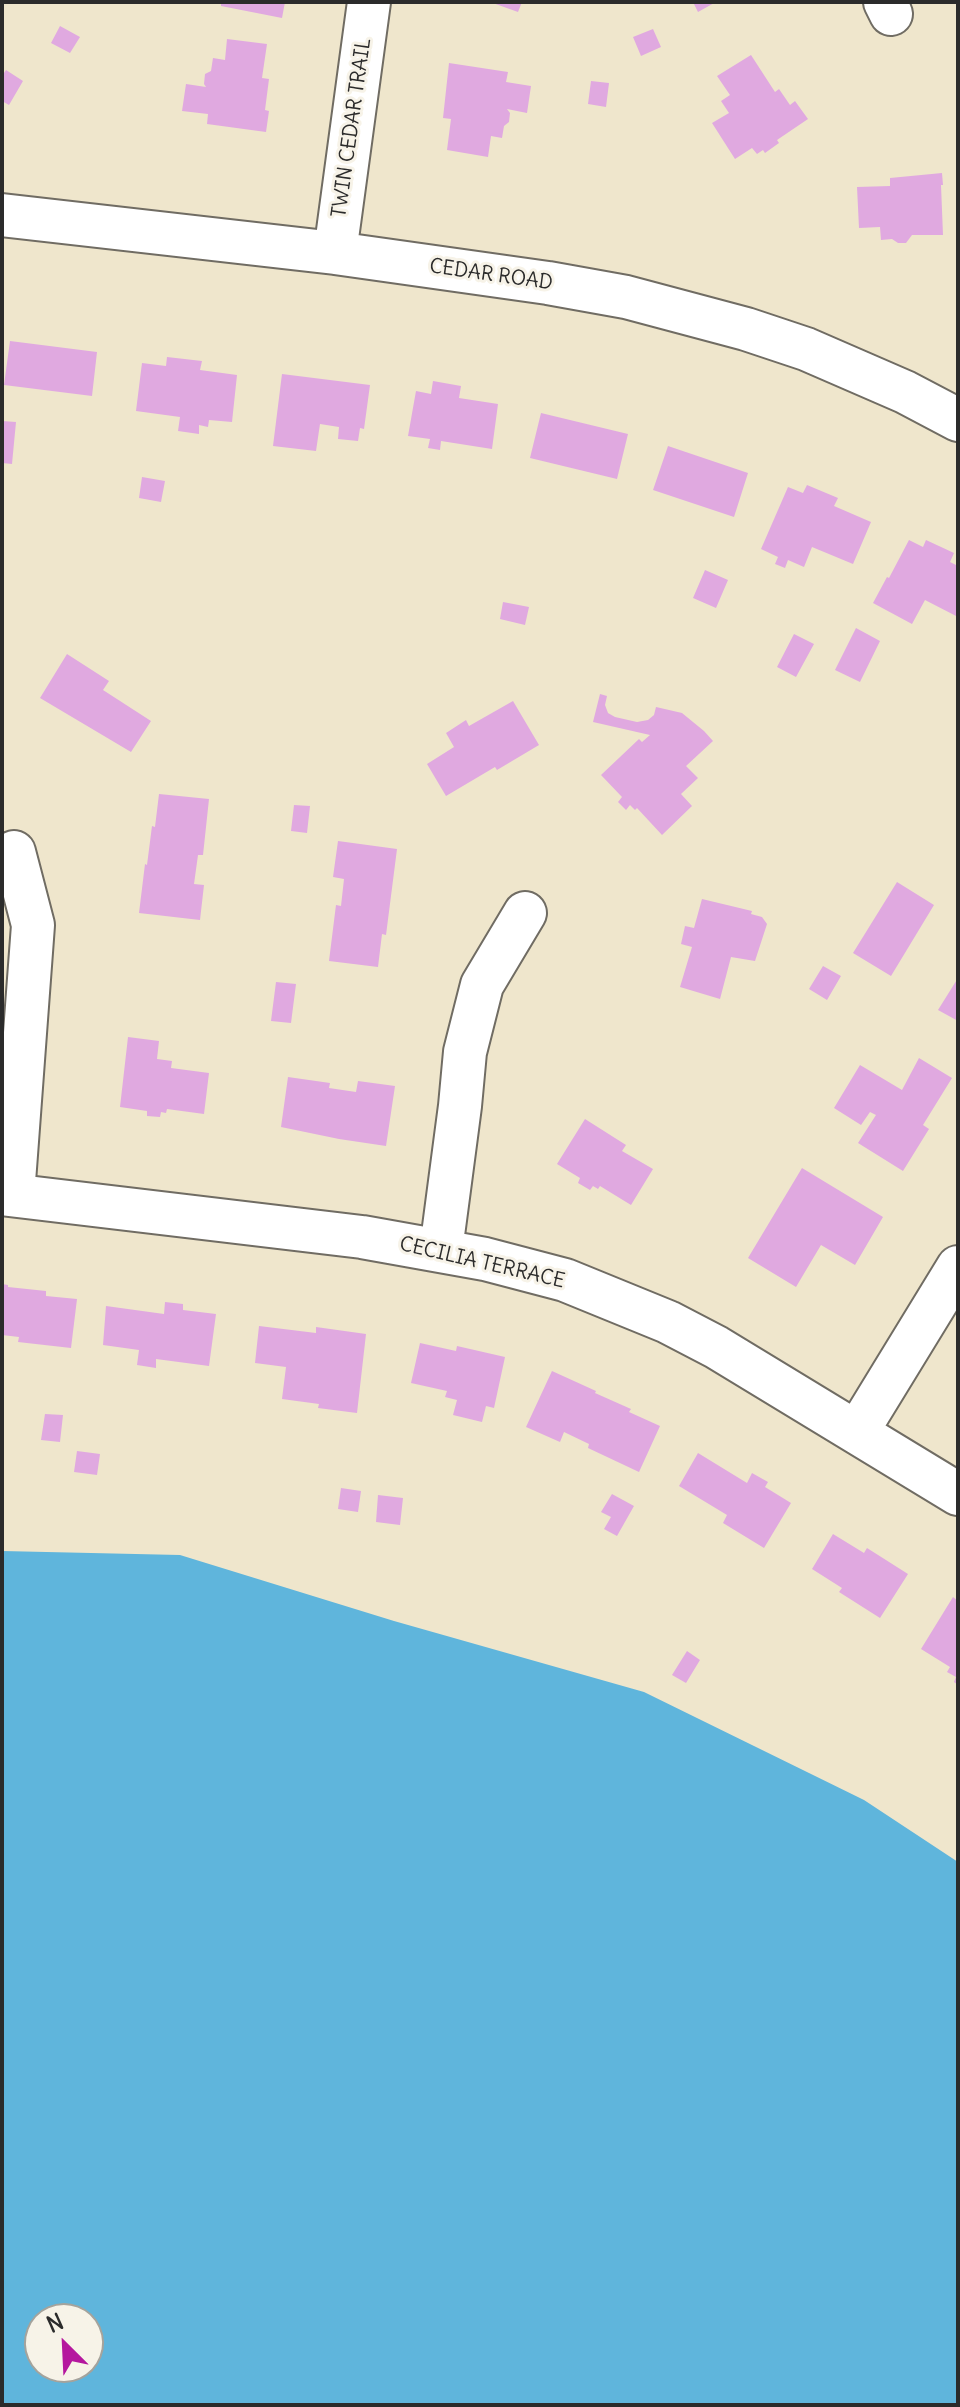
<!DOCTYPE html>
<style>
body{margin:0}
#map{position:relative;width:960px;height:2407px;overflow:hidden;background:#efe6cc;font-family:Delius,sans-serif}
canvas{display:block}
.frame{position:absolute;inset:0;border:4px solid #2b2b2b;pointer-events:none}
.north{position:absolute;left:24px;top:2303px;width:80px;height:80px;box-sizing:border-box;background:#f7f3e8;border:2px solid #a5a39c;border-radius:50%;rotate:336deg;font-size:22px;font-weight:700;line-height:32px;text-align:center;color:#2b2b2b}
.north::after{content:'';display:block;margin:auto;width:28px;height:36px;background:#b5179e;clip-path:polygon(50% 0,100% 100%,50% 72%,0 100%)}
</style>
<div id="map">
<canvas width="960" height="2407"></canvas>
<div class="frame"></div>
<div class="north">N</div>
</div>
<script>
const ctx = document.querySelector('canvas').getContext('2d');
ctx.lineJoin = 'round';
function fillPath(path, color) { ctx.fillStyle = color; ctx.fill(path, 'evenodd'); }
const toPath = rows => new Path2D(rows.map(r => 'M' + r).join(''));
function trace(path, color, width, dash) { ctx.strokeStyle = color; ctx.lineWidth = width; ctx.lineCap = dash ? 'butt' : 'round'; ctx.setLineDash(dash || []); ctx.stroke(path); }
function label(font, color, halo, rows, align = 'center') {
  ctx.font = font + ' Delius,sans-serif'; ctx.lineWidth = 6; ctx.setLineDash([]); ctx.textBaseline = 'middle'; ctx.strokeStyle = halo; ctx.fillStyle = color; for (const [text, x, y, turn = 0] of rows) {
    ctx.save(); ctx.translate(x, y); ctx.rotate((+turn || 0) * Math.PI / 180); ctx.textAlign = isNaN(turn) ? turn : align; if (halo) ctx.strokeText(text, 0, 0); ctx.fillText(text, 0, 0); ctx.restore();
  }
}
fillPath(toPath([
 [2,1551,180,1555,394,1621,644,1692,864,1800,958,1862,958,2405,2,2405],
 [40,2319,88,2319,88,2367,40,2367]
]), '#5fb5dc');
fillPath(toPath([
 [221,2,285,2,282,18,221,6],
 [490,2,522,2,518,12],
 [693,2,716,2,698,12],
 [60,26,80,37,70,53,51,43],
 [653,29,661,47,641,56,633,37],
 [227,39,267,44,262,78,269,79,265,110,269,111,266,132,207,124,208,114,182,111,186,84,206,87,204,84,205,74,211,71,213,58,225,60],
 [751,55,775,92,779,89,790,105,795,101,808,119,777,140,779,143,765,153,763,150,757,154,752,148,735,159,712,123,729,113,721,101,730,95,717,76],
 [449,63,508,72,506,82,531,86,527,113,507,109,510,113,509,122,504,126,502,138,491,136,488,157,447,150,451,119,443,118],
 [6,70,23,81,9,105,2,101,2,76],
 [591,81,609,83,606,107,588,104],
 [942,173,943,185,941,185,943,235,912,235,906,243,898,243,892,239,881,240,880,227,859,228,857,187,890,186,890,178],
 [10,341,97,352,92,396,4,385],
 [167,357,202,361,200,370,237,375,232,422,209,420,208,427,199,425,199,434,178,431,180,417,136,411,142,363,166,366],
 [282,374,370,385,364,429,360,428,358,441,338,439,339,427,320,424,316,451,273,446],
 [433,381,461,386,459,398,498,404,492,449,441,441,440,450,428,448,430,439,408,436,416,391,431,394],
 [541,413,628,434,617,479,530,458],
 [2,421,16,422,12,464,2,463],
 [668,446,748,473,734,517,653,490],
 [142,477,165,481,161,502,139,498],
 [807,485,838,498,834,506,871,522,853,564,812,547,804,567,788,560,785,568,775,564,778,557,761,549,788,487,803,493],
 [909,540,923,547,926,540,954,553,950,562,958,566,958,617,925,600,912,624,873,603,887,577,889,578],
 [705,570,728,580,716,608,693,598],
 [503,602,529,607,525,625,500,619],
 [856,628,880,641,860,682,835,670],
 [794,634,814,644,796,677,777,667],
 [67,654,109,681,103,690,151,721,131,752,40,698],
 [600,694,607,696,605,705,608,713,615,717,637,722,648,720,654,715,656,707,682,713,704,731,713,741,686,766,698,778,681,794,692,806,662,835,637,808,635,810,630,805,626,810,618,802,622,797,601,775,639,739,642,742,650,735,593,722],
 [513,701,539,745,497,770,495,767,446,796,427,764,454,747,446,733,466,720,469,726],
 [159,794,209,799,203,855,198,855,194,884,204,885,200,920,139,913,145,864,147,865,152,826,155,827],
 [294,805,310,806,307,833,291,831],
 [338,841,397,849,386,935,382,934,378,967,329,961,336,905,341,906,344,879,333,877],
 [897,882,934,905,891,976,853,953],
 [702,899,752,911,751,914,762,917,767,924,755,961,731,957,720,999,680,987,692,947,681,944,685,926,694,928],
 [823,966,841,976,827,1000,809,989],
 [958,978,958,1021,938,1010],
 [276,982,296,984,291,1023,271,1021],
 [128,1037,159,1041,157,1059,172,1061,171,1068,209,1073,204,1114,167,1109,166,1113,161,1112,160,1117,147,1116,147,1111,120,1107],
 [919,1058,952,1078,923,1125,929,1129,903,1171,858,1143,876,1115,870,1112,861,1125,834,1108,860,1065,902,1090],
 [288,1077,330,1083,329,1088,356,1092,358,1081,395,1086,386,1146,339,1139,281,1127],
 [585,1119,626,1145,622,1151,653,1169,631,1205,600,1186,598,1189,593,1186,590,1190,578,1183,580,1178,557,1164],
 [802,1168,883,1217,855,1265,821,1245,796,1287,748,1258],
 [2,1284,8,1285,8,1287,46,1291,46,1296,77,1299,71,1348,18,1342,19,1337,2,1335],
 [165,1302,183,1304,183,1310,216,1314,209,1366,156,1359,156,1368,137,1365,139,1350,103,1345,106,1306,164,1314],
 [259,1326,316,1333,316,1327,366,1334,357,1413,318,1408,319,1404,282,1399,286,1367,255,1363],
 [420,1343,456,1351,457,1346,505,1357,494,1408,486,1406,482,1422,453,1415,457,1400,445,1397,447,1391,411,1383],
 [552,1371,596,1391,595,1393,631,1409,629,1412,660,1426,639,1472,588,1448,589,1444,564,1432,560,1442,526,1427],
 [45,1414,63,1415,60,1442,41,1440],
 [77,1451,100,1454,97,1475,74,1472],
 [698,1453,747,1483,752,1473,768,1482,765,1487,791,1503,764,1548,723,1523,727,1515,679,1486],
 [341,1488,361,1491,358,1512,338,1509],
 [612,1494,634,1506,617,1536,604,1529,611,1517,601,1512],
 [378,1495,403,1498,400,1525,376,1522],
 [833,1534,864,1553,867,1548,908,1574,880,1618,839,1592,842,1588,812,1569],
 [953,1597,958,1601,958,1685,954,1682,956,1677,947,1672,950,1667,921,1649],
 [687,1651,700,1660,686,1683,672,1675]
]), '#e0a9e0');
const minor = toPath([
 [885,2,891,14],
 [2,215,335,253,548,283,626,297,746,329,806,349,905,392,958,420],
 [335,253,369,2],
 [2,1194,362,1237,485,1259,565,1280,668,1322,716,1347,958,1494],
 [13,1195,33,925,14,852],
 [441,1250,460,1106,465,1052,482,985,525,913],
 [857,1432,958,1267]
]);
trace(minor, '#706c63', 46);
trace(minor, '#fff', 42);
label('20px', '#2b2b2b', '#f7f3e8', [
 ["TWIN CEDAR TRAIL",352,128,-82],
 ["CEDAR ROAD",491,275,8],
 ["CECILIA TERRACE",482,1263,13]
]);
</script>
